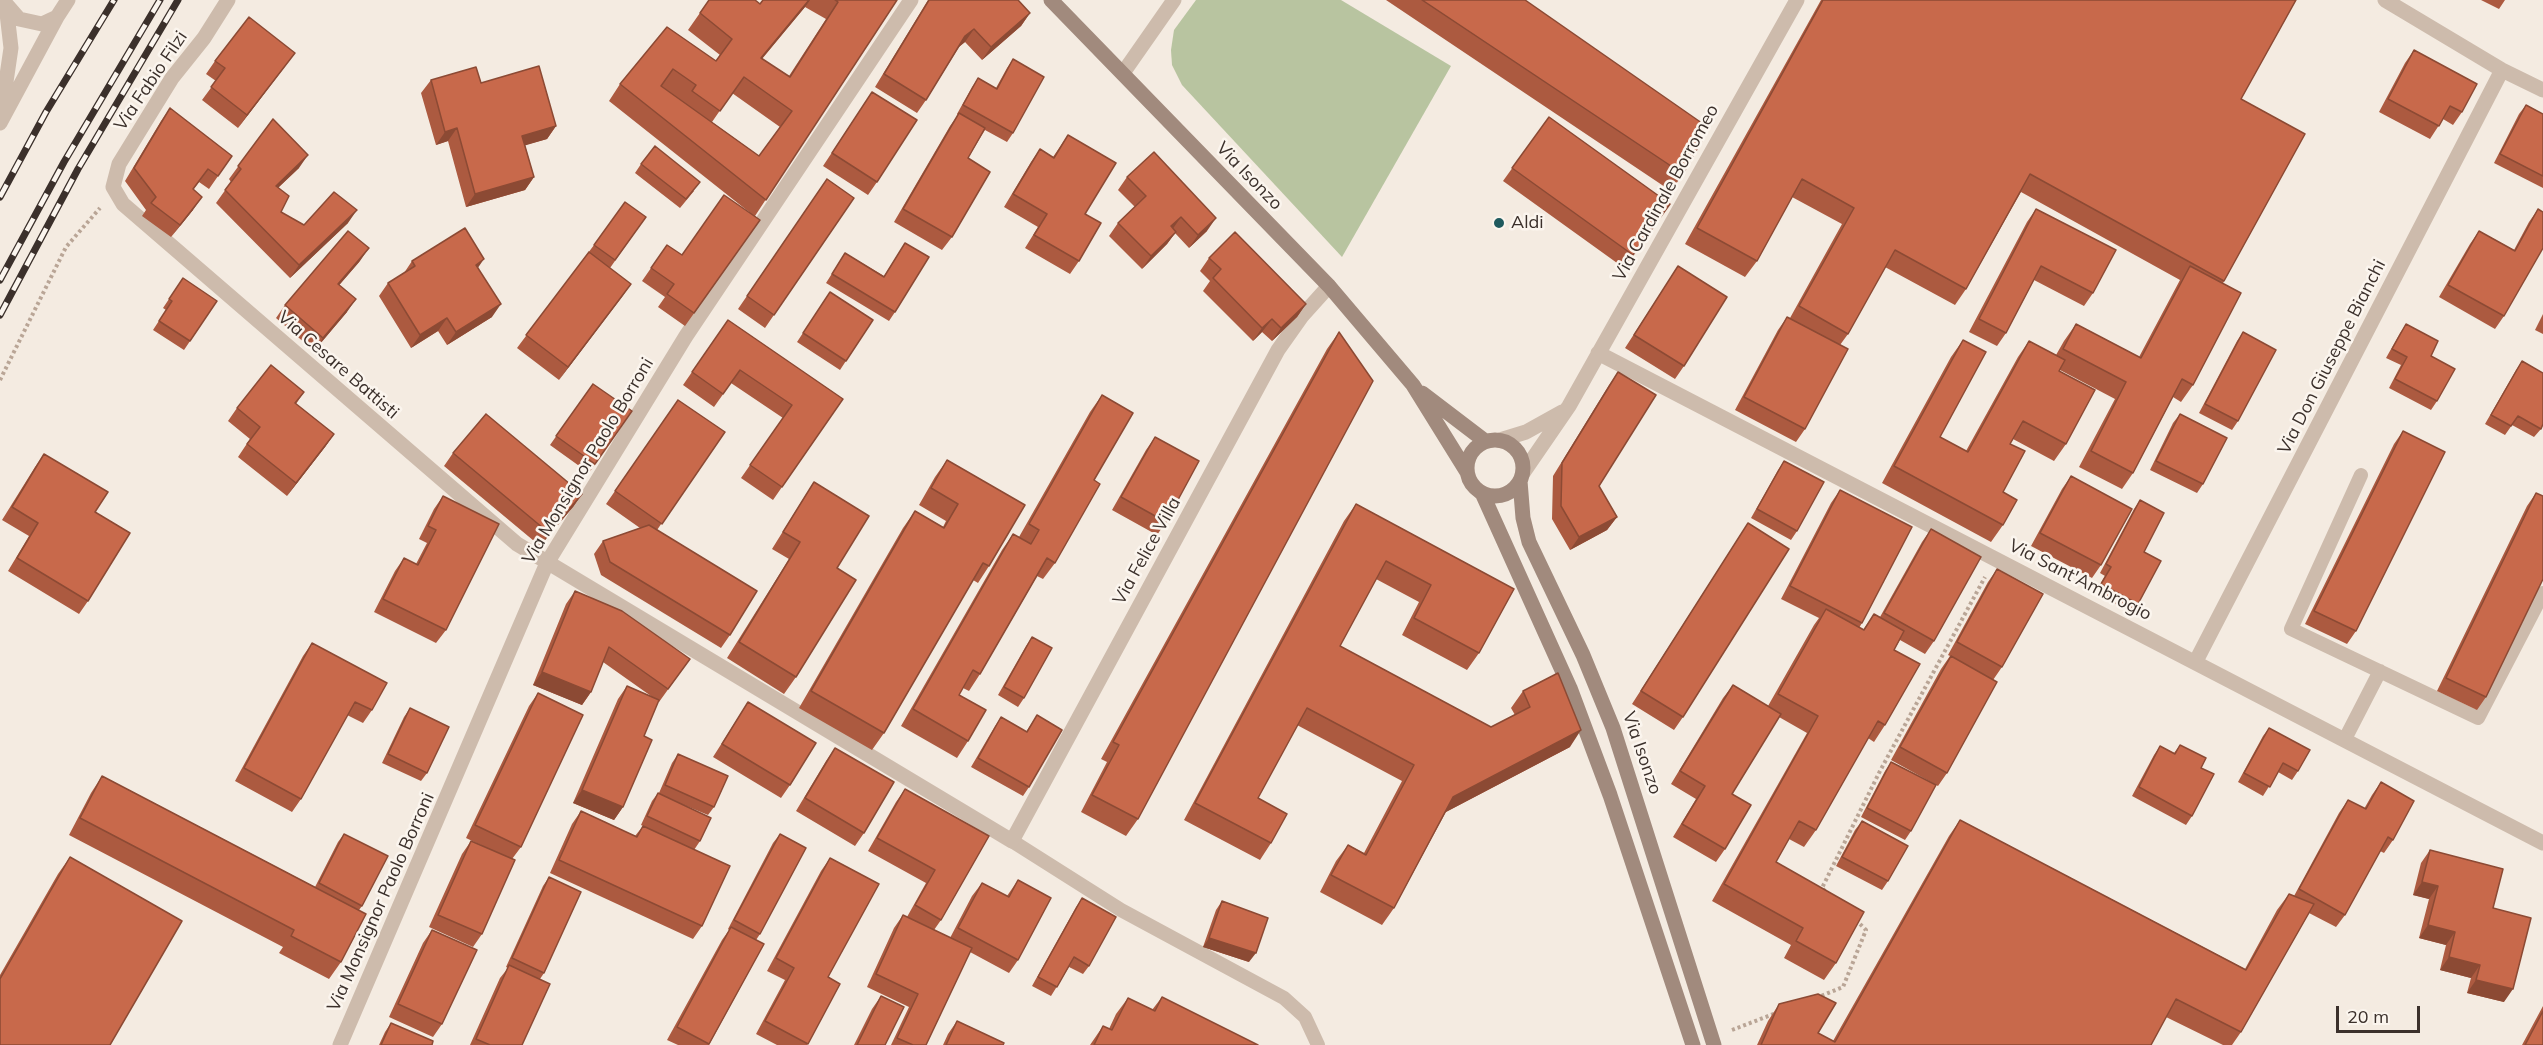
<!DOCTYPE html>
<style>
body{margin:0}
#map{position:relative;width:2543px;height:1045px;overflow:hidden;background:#f4ebe1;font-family:Mulish,sans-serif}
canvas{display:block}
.scale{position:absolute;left:2336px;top:1006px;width:84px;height:27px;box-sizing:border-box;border:3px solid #3b302b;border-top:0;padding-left:8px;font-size:18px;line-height:21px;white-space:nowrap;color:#3b302b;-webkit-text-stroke:4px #fbf5ee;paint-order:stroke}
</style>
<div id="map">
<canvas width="2543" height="1045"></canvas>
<div class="scale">20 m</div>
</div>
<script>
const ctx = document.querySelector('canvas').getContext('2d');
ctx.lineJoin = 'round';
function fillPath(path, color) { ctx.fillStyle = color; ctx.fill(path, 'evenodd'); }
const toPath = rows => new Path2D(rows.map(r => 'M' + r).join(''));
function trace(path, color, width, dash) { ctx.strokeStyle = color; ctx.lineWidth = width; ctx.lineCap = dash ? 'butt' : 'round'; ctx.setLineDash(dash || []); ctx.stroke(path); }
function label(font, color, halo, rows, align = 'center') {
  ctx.font = font + ' Mulish,sans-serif'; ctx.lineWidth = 5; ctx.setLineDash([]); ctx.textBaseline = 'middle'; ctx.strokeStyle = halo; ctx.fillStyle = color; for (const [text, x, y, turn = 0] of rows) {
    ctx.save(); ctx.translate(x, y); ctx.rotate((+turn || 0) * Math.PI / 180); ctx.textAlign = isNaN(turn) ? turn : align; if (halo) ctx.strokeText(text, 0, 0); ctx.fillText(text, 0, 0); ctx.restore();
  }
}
fillPath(toPath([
 [1196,0,1341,0,1451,66,1342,257,1182,85,1172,65,1171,50,1174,30]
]), '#b8c4a0');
trace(toPath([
 [0,380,66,247,100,208],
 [1825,891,1822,888,1880,771,1985,577],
 [1816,998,1843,987,1866,930,1857,921],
 [1732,1030,1776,1013]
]), '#b9a596', 4, [3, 3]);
trace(toPath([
 [2361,475,2291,629,2478,718,2543,593],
 [2345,739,2380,671],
 [1012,841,1121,910,1284,998,1305,1017,1318,1045]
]), '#cdbbac', 14);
trace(toPath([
 [228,0,204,38,172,78,119,164,113,187,123,204,517,544,1012,841,1278,350,1302,316,1329,286],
 [2385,0,2502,70,2543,90],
 [6,4,19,19,42,24,57,17,68,0],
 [1123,73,1174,0],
 [2,109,11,48,6,5],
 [0,123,57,17],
 [1598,353,2543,843],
 [1500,440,1526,432,1562,412],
 [1523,473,1569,406,1797,0],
 [2196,661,2502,70],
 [340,1045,547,563,686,336,911,0]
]), '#cdbbac', 15);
trace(toPath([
 [1051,0,1329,286,1413,385,1467,472],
 [1422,393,1485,441],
 '1467 468a28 28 0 1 1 56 0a28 28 0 1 1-56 0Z',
 [1520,481,1523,518,1529,542,1583,655,1613,728,1714,1045],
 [1482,493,1570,688,1610,795,1693,1045]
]), '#a18a7d', 15);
const rail = toPath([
 [0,197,46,112,114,0],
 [0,280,64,162,160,0],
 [0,315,78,169,178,0]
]);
trace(rail, '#3b302b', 7);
trace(rail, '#fbf5ee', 4.5, [14]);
fillPath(toPath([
 [709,0,760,4,763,0,897,0,755,216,760,220,685,326,658,307,665,297,642,281,667,245,682,255,749,212,609,101,620,84,667,27,716,61,720,55,688,30],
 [805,7,826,19,789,76,762,59],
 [732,93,780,127,759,156,712,122],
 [928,0,1018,0,1030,13,1021,26,982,60,965,42,959,47,926,100,917,113,875,87],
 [1386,0,1525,0,1683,174,1671,191],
 [1821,0,2296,0,2241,99,2305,134,2223,283,2193,385,2181,402,2173,397,2133,473,2122,489,2079,467,2115,399,2060,370,2066,444,2054,461,2013,439,2010,444,2003,492,2003,525,1991,542,1882,483,1951,357,1963,340,1940,437,1966,451,2018,357,2029,341,2056,355,2064,341,2076,324,2139,357,2180,280,2021,192,1966,289,1955,305,1885,267,1848,334,1840,345,1805,429,1796,442,1735,410,1778,330,1787,317,1790,318,1842,224,1792,197,1757,261,1745,277,1685,244],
 [2481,0,2505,0,2499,9],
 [2414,50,2462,112,2453,125,2443,119,2430,139,2379,112,2405,63],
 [1013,59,1013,133,1007,142,985,130,968,158,952,237,942,250,894,222,950,126,958,115,957,114,972,87,978,78,996,88,1007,68],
 [215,61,286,65,238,128,202,100,216,81,206,74],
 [431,80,481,83,556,126,547,139,525,145,534,177,525,190,466,207,448,141,436,145,421,93],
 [872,92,877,182,868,195,823,166],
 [2526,105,2543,114,2543,188,2494,163,2519,114],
 [170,108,232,156,209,189,199,182,193,190,193,210,171,237,142,216,146,210,125,181,161,121],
 [1549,117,1670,204,1624,268,1503,181],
 [273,119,299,168,278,188,281,212,304,225,348,223,290,278,216,203,231,182,229,179],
 [1068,135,1085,214,1079,261,1070,274,1025,248,1038,227,1004,207,1031,162,1040,149,1053,157],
 [641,164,694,191,680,208,635,173],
 [1127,177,1207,231,1189,248,1175,233,1167,244,1142,269,1109,236,1118,223,1135,207,1118,190],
 [827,179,854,198,765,328,738,309],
 [2036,209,2093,293,2084,306,2034,280,2006,333,1997,346,1969,332,2027,222],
 [2538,209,2504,316,2495,329,2439,297,2470,244,2479,231,2514,250,2529,222],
 [646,217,610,268,631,284,559,380,517,348,594,245],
 [905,243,895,312,889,321,826,283,845,253,884,276],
 [1209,258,1306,304,1297,317,1272,341,1262,332,1253,341,1203,291,1210,281,1200,271],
 [360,261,339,285,347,312,314,351,276,318,285,305],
 [412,261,478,268,492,317,447,345,438,331,411,348,379,296,388,283,404,273],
 [1678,266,1684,366,1675,379,1625,348],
 [183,278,217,301,184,350,153,330,166,310,163,308],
 [830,292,873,320,840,370,797,342],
 [2543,314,2543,334,2535,330],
 [728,320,843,399,773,500,741,478,783,418,731,383,714,407,683,385],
 [2406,324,2437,401,2431,410,2389,388,2401,365,2386,358,2400,333],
 [1339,332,1138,819,1126,836,1081,812,1107,762,1101,759,1327,349],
 [2243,332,2238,421,2232,430,2199,413,2237,341],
 [2522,361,2541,429,2534,437,2512,425,2505,435,2485,424,2516,370],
 [1618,372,1599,486,1617,517,1607,530,1570,550,1552,519,1553,476,1609,385],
 [593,384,632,411,589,473,550,445],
 [304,392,296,404,334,434,325,447,287,496,238,457,250,439,228,421,237,408],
 [1102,395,1094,480,1055,563,1043,579,1037,576,980,674,969,691,963,688,959,695,968,741,957,758,901,726,1002,550,1013,534,1019,537,1090,412],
 [678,400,725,432,657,530,730,635,721,648,601,575,594,554,603,541,640,528,606,504],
 [2180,414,2203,484,2197,493,2150,470,2173,423],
 [2403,431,2356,631,2347,644,2305,624,2394,444],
 [1155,437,1166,522,1157,535,1112,510,1146,450],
 [453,453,582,494,573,507,540,546,444,466],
 [44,454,88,601,79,614,8,571,29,536,2,520,35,467],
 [947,460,989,566,978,583,973,580,884,733,872,750,799,708,903,528,915,511,943,527,946,521,919,505,935,477],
 [1784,461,1797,531,1791,540,1751,518,1778,470],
 [2071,476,2101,565,2092,578,2031,546,2062,489],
 [814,482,837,568,796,677,784,694,727,658,789,559,772,549,803,499],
 [1840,490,1862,623,1859,628,1863,630,1874,614,1880,617,1922,542,1931,529,1934,641,1925,654,1900,640,1894,650,1885,725,1874,742,1868,738,1816,830,1804,847,1789,839,1776,862,1836,963,1824,980,1784,958,1791,945,1712,901,1807,733,1779,717,1732,794,1725,849,1716,862,1673,837,1696,799,1671,784,1723,698,1733,685,1768,706,1814,625,1819,618,1781,599,1831,503],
 [2536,493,2486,697,2477,710,2437,691,2527,506],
 [443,496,446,630,436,643,374,612,395,571,404,558,416,564,427,543,419,539,434,509],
 [2140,500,2144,552,2138,604,2132,613,2095,593,2105,576,2100,573,2134,509],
 [1356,504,1514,589,1479,653,1467,670,1402,635,1419,602,1376,579,1340,646,1491,727,1515,715,1511,708,1523,691,1570,747,1446,812,1394,908,1382,925,1320,892,1336,861,1348,845,1364,853,1402,781,1297,725,1258,798,1271,843,1260,860,1184,820,1344,521],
 [1748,523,1683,717,1674,730,1632,704],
 [1997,569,2002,667,1993,680,1947,773,1938,786,1891,760,1941,669,1950,656,1948,655,1988,582],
 [575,591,690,659,659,702,658,701,644,736,623,807,614,820,573,803,618,699,627,686,651,696,603,662,591,692,582,705,533,685,566,604],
 [1032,637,1024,698,1018,707,998,695,1026,646],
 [312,643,372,710,363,723,347,715,301,799,292,812,235,781,303,656],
 [538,693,521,847,512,859,482,934,473,947,429,927,462,854,471,841,485,847,466,838,529,706],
 [748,702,790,785,781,798,713,757],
 [410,708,427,773,421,781,382,763,404,717],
 [1037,715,1029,787,1023,796,971,767,995,726,1001,717,1026,732],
 [2269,728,2298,771,2292,780,2278,772,2263,796,2238,782,2263,736],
 [2180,745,2201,768,2192,816,2186,825,2132,796,2154,755,2160,746,2174,753],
 [835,748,864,833,855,846,796,811,826,761],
 [678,754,714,807,708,815,679,803,700,841,694,850,702,926,693,939,550,873,572,824,581,811,635,836,643,826,681,844,641,825,652,801,658,793,659,793,672,763],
 [1891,762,1911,831,1905,840,1861,817,1885,771],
 [102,776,315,887,338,842,344,834,362,906,359,910,341,962,329,979,279,953,283,947,69,835,91,793],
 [2381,782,2393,840,2384,853,2380,851,2345,915,2336,927,2309,913,2241,1032,2232,1045,2223,1045,2166,1017,2151,1045,1757,1045,1768,1021,1779,1004,1818,1033,1833,1041,1949,836,1960,820,2245,969,2277,910,2289,894,2294,896,2339,813,2348,800,2364,809,2372,795],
 [905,789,989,836,941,920,934,930,950,938,972,896,982,883,1007,896,1018,880,1018,960,1009,973,970,952,926,1045,891,1045,909,1007,867,987,894,928,903,915,907,917,926,883,868,851,896,802],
 [1862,821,1888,881,1882,890,1836,866,1855,830],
 [780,834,760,934,756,940,764,944,709,1045,678,1045,667,1040,722,940,729,930,728,929,773,843],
 [2430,850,2493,908,2504,1002,2467,993,2471,978,2440,970,2446,945,2419,938,2429,899,2413,895,2421,863],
 [70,857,0,1045,0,975,58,874],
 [830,858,828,977,840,984,807,1045,777,1045,756,1034,785,980,767,971,821,871],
 [549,877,544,973,540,979,522,1045,470,1045,500,978,508,968,506,967,543,886],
 [1082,898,1089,966,1083,974,1069,967,1051,996,1032,986,1076,907],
 [1222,901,1249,962,1203,947,1216,910],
 [432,930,442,1024,433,1037,389,1017,423,943],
 [881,996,885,1045,854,1045,872,1009],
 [1162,997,1258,1045,1090,1045,1103,1026,1109,1029,1116,1014,1128,998,1152,1010],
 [2543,1006,2543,1045,2522,1045],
 [957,1021,1003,1045,943,1045,948,1034],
 [391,1023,432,1045,379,1045,385,1032]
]), '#ac5a40');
fillPath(toPath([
 [809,0,810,0,805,7,749,74,761,58],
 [1030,13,1021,26,982,60,991,47],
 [974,29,965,42,956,49,965,36],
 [295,53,286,65,238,128,247,115],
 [556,126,547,139,513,149,522,136],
 [457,128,448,141,436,145,445,132],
 [308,155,299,168,267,198,276,186],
 [534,177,525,190,466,207,475,194],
 [202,197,193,210,171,237,180,225],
 [357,210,348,223,290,278,299,265],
 [1181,217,1172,230,1171,226],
 [1216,218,1207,231,1189,248,1198,235],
 [1176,232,1167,244,1142,269,1151,256],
 [369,248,360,261,329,297,338,284],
 [484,259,475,272,476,265],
 [631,284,622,297,559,380,568,367],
 [356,299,347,312,314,351,323,338],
 [501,304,492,317,447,345,456,332],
 [1306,304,1297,317,1272,341,1281,328],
 [447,318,438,331,411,348,420,335],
 [1272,319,1262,332,1253,341,1262,328],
 [334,434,325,447,287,496,296,483],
 [582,494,573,507,540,546,549,533],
 [1617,517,1607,530,1570,550,1579,537],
 [542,672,591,692,582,705,533,685],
 [1581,730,1570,747,1442,814,1453,797],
 [582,790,623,807,614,820,573,803],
 [2422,882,2438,886,2429,899,2413,895],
 [2428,925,2455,932,2446,945,2419,938],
 [1209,938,1256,953,1249,962,1203,947],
 [2449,957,2480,965,2471,978,2440,970],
 [2476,980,2513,989,2504,1002,2467,993]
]), '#8c4a34');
const building = toPath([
 [709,0,755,0,760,4,763,0,809,0,761,58,790,77,838,2,835,0,897,0,766,200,620,84,667,27,716,61,732,39,700,13,709,0],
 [673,69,696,85,692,91,720,111,744,77,792,111,759,156,661,86,673,69],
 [929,0,1018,0,1030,13,991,47,974,29,965,36,926,100,884,74,929,0],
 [1422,0,1525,0,1709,128,1683,174,1422,0],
 [1823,0,2296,0,2241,99,2305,134,2224,281,2030,174,1966,289,1895,250,1848,334,1799,306,1854,208,1802,179,1757,261,1697,228,1823,0],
 [249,17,295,53,247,115,211,87,225,68,215,61,249,17],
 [2414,50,2477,84,2462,112,2450,106,2439,126,2388,99,2414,50],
 [1013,59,1044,77,1013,133,963,105,978,78,997,89,1013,59],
 [539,66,556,126,522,136,534,177,475,194,457,128,445,132,431,80,476,67,481,83,539,66],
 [872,92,917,120,877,182,832,153,872,92],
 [2526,105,2543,114,2543,176,2500,154,2526,105],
 [170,108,232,156,218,176,208,169,193,189,202,197,180,225,151,203,156,197,134,168,170,108],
 [959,113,985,128,968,158,990,172,952,237,903,209,959,113],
 [1549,117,1670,204,1633,255,1512,168,1549,117],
 [273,119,308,155,276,186,289,196,281,212,304,225,334,192,357,210,299,265,225,190,241,169,238,166,273,119],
 [1068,135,1116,163,1085,214,1101,223,1079,261,1034,235,1047,214,1013,194,1040,149,1054,158,1068,135],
 [655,146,700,182,686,199,641,164,655,146],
 [1154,152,1216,218,1198,235,1181,217,1171,226,1176,232,1151,256,1118,223,1146,196,1127,177,1154,152],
 [827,179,854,198,774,315,747,296,827,179],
 [724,195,760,220,694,313,667,294,674,284,651,268,667,245,682,255,724,195],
 [625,202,646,217,615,260,594,245,625,202],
 [2036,209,2116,250,2093,293,2041,266,2006,333,1979,319,2036,209],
 [2538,209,2543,212,2543,248,2504,316,2448,285,2479,231,2515,251,2538,209],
 [465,228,484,259,476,265,501,304,456,332,447,318,420,335,388,283,415,266,412,261,465,228],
 [348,231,369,248,338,284,356,299,323,338,285,305,348,231],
 [1235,232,1306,304,1281,328,1272,319,1262,328,1213,278,1221,269,1209,258,1235,232],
 [905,243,929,257,895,312,832,274,845,253,884,277,905,243],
 [589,252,631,284,568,367,526,335,589,252],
 [1678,266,1727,297,1684,366,1634,335,1678,266],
 [2190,266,2241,293,2193,385,2182,379,2133,473,2091,451,2126,382,2063,349,2076,324,2141,358,2190,266],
 [183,278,217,301,190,341,159,321,172,301,169,299,183,278],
 [830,292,873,320,846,361,803,333,830,292],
 [1787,317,1848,349,1805,429,1744,397,1787,317],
 [728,320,843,399,782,487,750,465,792,405,740,370,723,394,692,372,728,320],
 [2406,324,2438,341,2431,356,2455,369,2437,401,2395,379,2407,357,2392,349,2406,324],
 [1339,332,1373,381,1138,819,1092,795,1119,745,1113,742,1339,332],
 [2243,332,2276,350,2238,421,2205,404,2243,332],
 [1963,340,1986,352,1940,437,1968,452,2029,341,2065,360,2059,371,2095,390,2066,444,2023,421,2010,444,2025,451,2003,492,2017,500,2003,525,1894,466,1963,340],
 [2522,361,2543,373,2543,424,2541,429,2518,416,2511,426,2491,415,2522,361],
 [271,365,304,392,295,403,334,434,296,483,247,444,260,427,237,408,271,365],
 [1618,372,1656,395,1599,486,1617,517,1579,537,1561,506,1562,463,1618,372],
 [593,384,632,411,595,464,556,436,593,384],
 [1102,395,1133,413,1094,480,1100,484,1055,563,1047,558,980,674,973,670,959,695,986,710,968,741,913,709,1013,534,1031,544,1039,530,1029,524,1102,395],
 [678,400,725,432,662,524,615,491,678,400],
 [486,414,582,494,549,533,453,453,486,414],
 [2180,414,2227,438,2203,484,2156,461,2180,414],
 [2403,431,2445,452,2356,631,2314,611,2403,431],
 [1155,437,1199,461,1166,522,1121,497,1155,437],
 [44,454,108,492,95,512,130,533,88,601,17,558,38,523,12,507,44,454],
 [947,460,1025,505,989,566,983,563,884,733,811,691,915,511,944,528,958,504,931,488,947,460],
 [1784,461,1824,482,1797,531,1757,509,1784,461],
 [2071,476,2132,509,2101,565,2040,533,2071,476],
 [814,482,869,516,837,568,856,580,796,677,739,642,800,542,783,532,814,482],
 [1840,490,1912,527,1862,623,1790,586,1840,490],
 [2536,493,2543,496,2543,579,2486,697,2446,678,2536,493],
 [443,496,499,524,446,630,383,599,404,558,418,565,436,530,428,526,443,496],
 [2140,500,2164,513,2144,552,2161,561,2138,604,2101,584,2111,567,2106,564,2140,500],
 [1356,504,1514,589,1479,653,1414,618,1431,585,1386,561,1340,646,1491,727,1530,707,1523,691,1558,673,1581,730,1453,797,1394,908,1331,875,1348,845,1366,855,1414,765,1307,708,1258,798,1287,814,1271,843,1195,803,1356,504],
 [1748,523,1789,549,1683,717,1641,691,1748,523],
 [649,525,757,591,730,635,610,562,603,541,649,525],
 [1931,529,1981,557,1934,641,1884,613,1931,529],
 [1997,569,2043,594,2002,667,1957,642,1997,569],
 [575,591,622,611,690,659,668,689,609,647,591,692,542,672,575,591],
 [1826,609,1864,630,1874,614,1904,631,1894,650,1920,664,1885,725,1878,721,1816,830,1799,821,1776,862,1864,912,1836,963,1796,941,1803,928,1724,884,1818,716,1778,694,1826,609],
 [1032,637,1052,648,1024,698,1004,687,1032,637],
 [312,643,387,683,372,710,355,702,301,799,244,768,312,643],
 [1951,656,1997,682,1947,773,1900,747,1951,656],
 [1733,685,1781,714,1732,794,1751,805,1725,849,1682,824,1705,786,1680,771,1733,685],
 [627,686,659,700,644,736,652,740,623,807,582,790,627,686],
 [538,693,583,715,521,847,475,825,538,693],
 [748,702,816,743,790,785,722,744,748,702],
 [410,708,449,727,427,773,388,754,410,708],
 [1037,715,1062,730,1029,787,978,758,1001,717,1027,732,1037,715],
 [2269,728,2310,750,2298,771,2283,763,2270,787,2244,773,2269,728],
 [2180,745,2206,758,2201,768,2214,774,2192,816,2139,787,2160,746,2175,754,2180,745],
 [835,748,894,782,864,833,805,798,835,748],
 [678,754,728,776,714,807,665,785,678,754],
 [1891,762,1936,785,1911,831,1867,808,1891,762],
 [102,776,366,914,341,962,291,936,294,930,80,818,102,776],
 [2381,782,2414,801,2393,840,2388,837,2345,915,2299,889,2348,800,2366,809,2381,782],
 [905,789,989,836,941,920,915,905,935,870,877,838,905,789],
 [658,793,711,818,700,841,647,816,658,793],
 [581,811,637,837,643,826,730,866,702,926,559,860,581,811],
 [1960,820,2246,970,2289,894,2314,904,2241,1032,2176,999,2151,1045,1761,1045,1779,1004,1818,994,1836,1003,1818,1033,1835,1042,1960,820],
 [1862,821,1908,846,1888,881,1842,857,1862,821],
 [344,834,388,856,362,906,319,883,344,834],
 [780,834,806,848,760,934,734,920,780,834],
 [471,841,515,860,482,934,438,915,471,841],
 [2430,850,2503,869,2493,908,2531,918,2513,989,2476,980,2480,965,2449,957,2455,932,2428,925,2438,886,2422,882,2430,850],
 [70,857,182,921,110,1045,0,1045,0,979,70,857],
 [830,858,879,884,828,977,840,984,808,1044,765,1021,794,968,776,958,830,858],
 [549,877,581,892,544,973,512,958,549,877],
 [1018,880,1051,898,1018,960,958,928,982,883,1009,897,1018,880],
 [1082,898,1116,917,1089,966,1074,957,1057,987,1038,977,1082,898],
 [1222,901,1268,918,1256,953,1209,938,1222,901],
 [903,915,972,948,926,1045,913,1045,897,1038,918,994,876,974,903,915],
 [731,927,764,944,709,1044,677,1027,731,927],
 [432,930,477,950,442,1024,398,1004,432,930],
 [509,965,550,984,522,1045,490,1045,476,1039,509,965],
 [881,996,904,1007,885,1045,857,1045,881,996],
 [1162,997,1258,1045,1094,1045,1103,1026,1112,1030,1128,998,1155,1011,1162,997],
 [2543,1011,2543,1045,2525,1045,2543,1011],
 [957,1021,1004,1043,1003,1045,946,1045,957,1021],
 [391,1023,433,1041,432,1045,381,1045,391,1023]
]);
fillPath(building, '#c8694b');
trace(building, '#8c4a34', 1.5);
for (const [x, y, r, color] of [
 [1499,223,6,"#1f5a5e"]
]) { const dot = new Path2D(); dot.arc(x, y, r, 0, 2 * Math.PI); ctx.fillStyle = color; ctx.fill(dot); trace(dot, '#fbf5ee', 2); }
label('18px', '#3b302b', '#fbf5ee', [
 ["Via Fabio Filzi",151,81,-56],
 ["Via Isonzo",1249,176,46],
 ["Via Cardinale Borromeo",1666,193,-61],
 ["Via Don Giuseppe Bianchi",2332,357,-63],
 ["Via Cesare Battisti",338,365,41],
 ["Via Monsignor Paolo Borroni",588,461,-59],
 ["Via Felice Villa",1147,551,-61],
 ["Via Sant'Ambrogio",2080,580,27],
 ["Via Isonzo",1642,753,71],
 ["Via Monsignor Paolo Borroni",381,902,-66]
]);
label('18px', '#3b302b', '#fbf5ee', [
 ["Aldi",1511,223]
], 'left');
</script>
